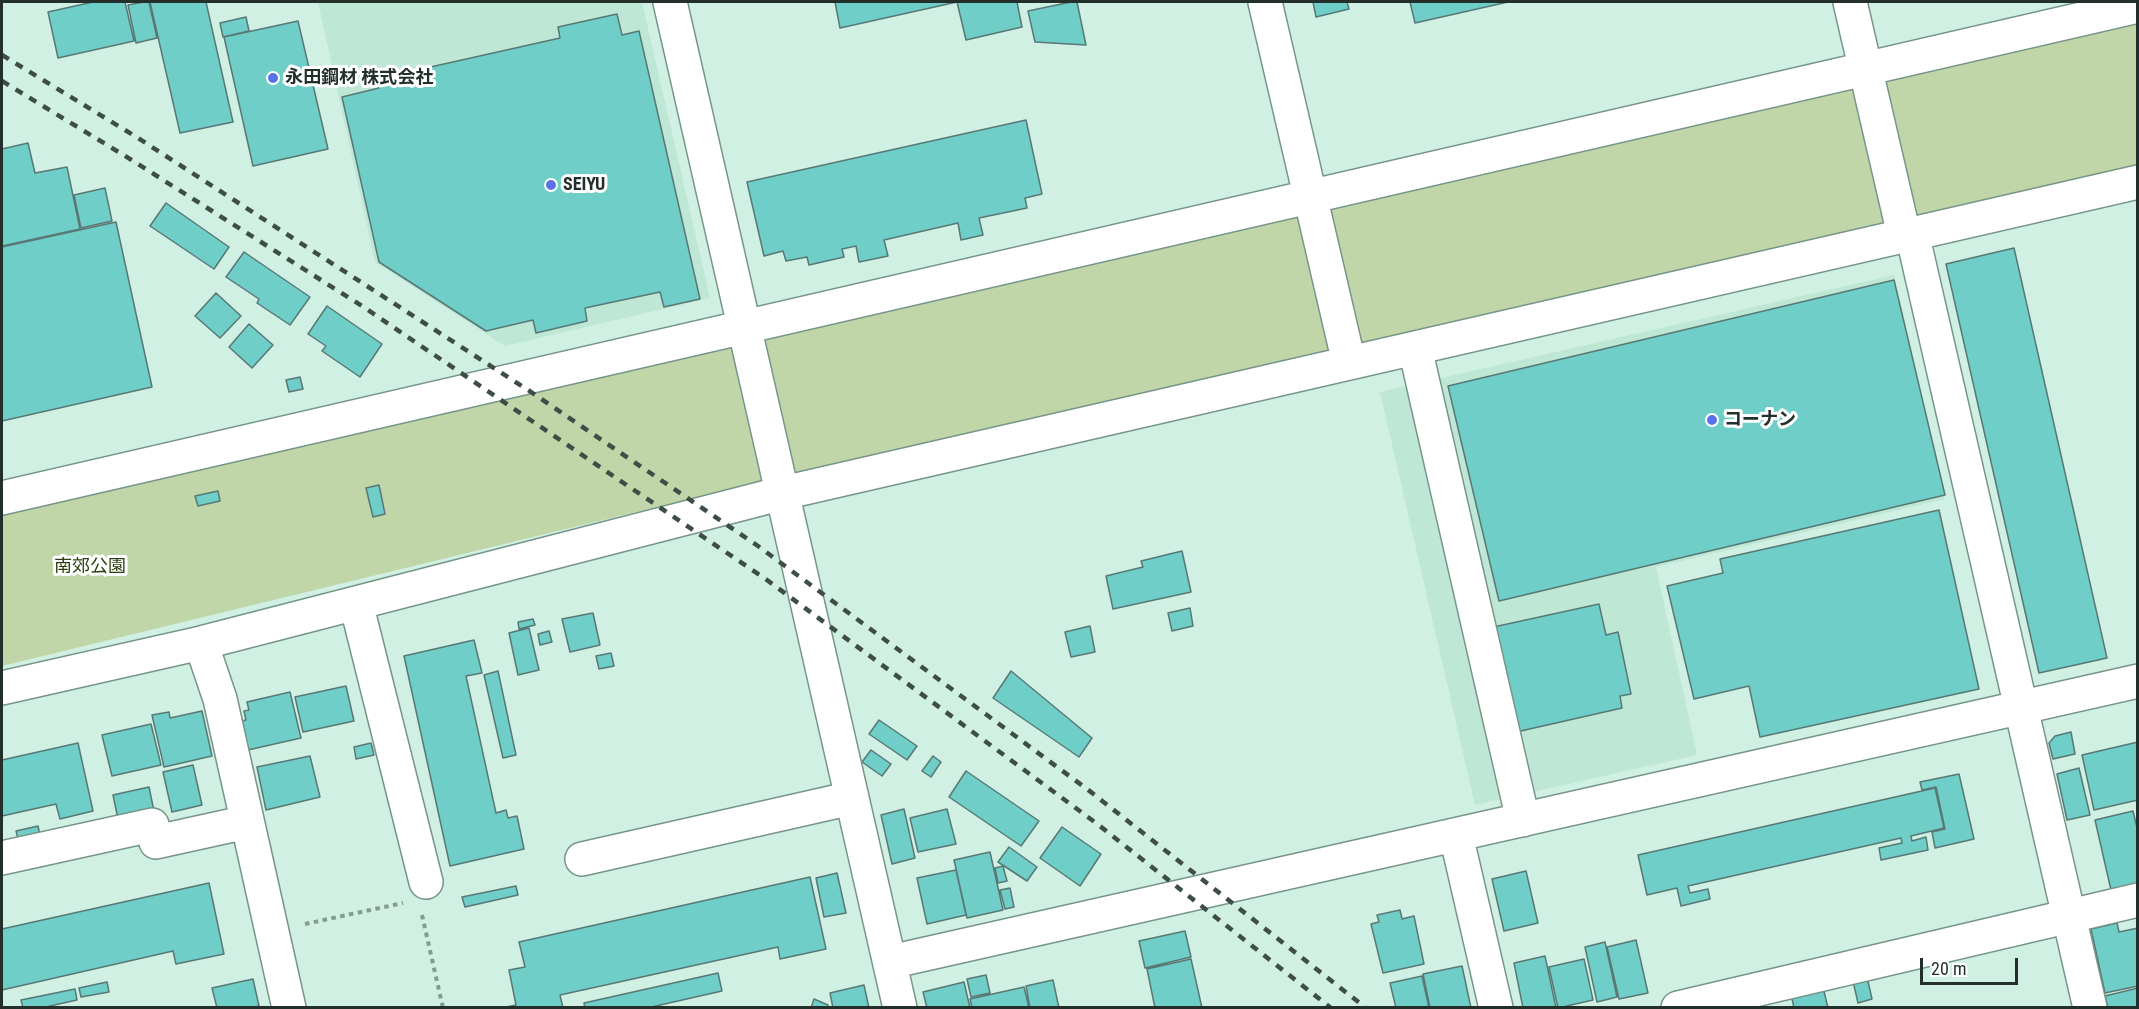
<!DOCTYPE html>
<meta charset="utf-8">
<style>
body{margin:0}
#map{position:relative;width:2139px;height:1009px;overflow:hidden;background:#d0f0e3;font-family:"Roboto Condensed",sans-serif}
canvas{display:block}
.frame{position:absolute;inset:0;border:3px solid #222f2a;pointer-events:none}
.scale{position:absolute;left:1920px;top:958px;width:98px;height:27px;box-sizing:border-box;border:3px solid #222f2a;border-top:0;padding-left:8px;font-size:18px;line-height:21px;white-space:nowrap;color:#222f2a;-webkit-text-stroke:4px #fff;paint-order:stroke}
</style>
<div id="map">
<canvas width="2139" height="1009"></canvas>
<div class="frame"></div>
<div class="scale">20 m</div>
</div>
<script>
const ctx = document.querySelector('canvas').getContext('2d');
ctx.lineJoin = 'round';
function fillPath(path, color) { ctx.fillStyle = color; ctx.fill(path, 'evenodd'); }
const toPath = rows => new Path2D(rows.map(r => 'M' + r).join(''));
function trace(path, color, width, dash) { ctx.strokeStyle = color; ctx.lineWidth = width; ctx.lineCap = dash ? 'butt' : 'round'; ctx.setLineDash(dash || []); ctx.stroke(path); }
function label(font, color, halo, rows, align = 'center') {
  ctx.font = font + ' "Roboto Condensed","Noto Sans JP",sans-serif'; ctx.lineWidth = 6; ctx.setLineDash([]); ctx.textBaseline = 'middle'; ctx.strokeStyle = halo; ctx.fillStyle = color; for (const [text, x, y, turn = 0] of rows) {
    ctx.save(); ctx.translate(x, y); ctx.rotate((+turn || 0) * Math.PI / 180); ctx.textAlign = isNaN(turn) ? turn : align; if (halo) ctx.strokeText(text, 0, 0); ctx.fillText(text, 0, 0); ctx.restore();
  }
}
fillPath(toPath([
 [318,2,642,2,710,298,505,346,375,262],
 [1894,275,1945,499,1656,567,1697,755,1475,805,1380,392]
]), '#bee7d6');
fillPath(toPath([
 [2137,21,2137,166,821,467,2,666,2,511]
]), '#c0d5a8');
const building = toPath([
 [93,2,125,2,134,41,58,58,48,12,93,2],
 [144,2,149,2,157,38,136,43,128,5,144,2],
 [150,2,206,2,233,122,180,133,150,2],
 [835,2,1017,2,1022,27,966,40,957,2,840,28,835,2],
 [1071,2,1077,2,1086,45,1035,42,1028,11,1071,2],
 [1313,2,1347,2,1349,9,1316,17,1313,2],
 [1410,2,1508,2,1415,23,1410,2],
 [617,14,622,35,639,31,700,299,664,307,660,292,585,308,587,321,536,333,533,320,486,331,379,262,342,97,379,88,377,79,560,38,558,27,617,14],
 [246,17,249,31,223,37,220,23,246,17],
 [298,21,328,149,253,166,224,37,298,21],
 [1026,120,1042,194,1025,198,1027,208,979,218,983,235,961,240,958,223,884,240,888,256,859,262,856,246,842,249,844,257,809,265,807,257,786,261,783,251,764,256,747,182,1026,120],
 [28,143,35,173,67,167,80,229,2,246,2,149,28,143],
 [105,188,112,221,81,228,74,195,105,188],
 [166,203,229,247,214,269,150,226,166,203],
 [116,222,152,387,2,421,2,247,116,222],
 [2014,248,2107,658,2039,673,1946,264,2014,248],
 [244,252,310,297,290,325,257,303,259,299,226,277,244,252],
 [1894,280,1945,495,1499,601,1448,386,1894,280],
 [216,293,241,316,220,338,195,316,216,293],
 [327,306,382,344,360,377,322,351,326,346,308,334,327,306],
 [249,324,273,345,252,368,229,347,249,324],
 [300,377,303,389,289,392,286,380,300,377],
 [379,485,385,514,373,517,366,488,379,485],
 [218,491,220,501,198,506,195,496,218,491],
 [1939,510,1979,689,1760,737,1749,686,1694,699,1667,586,1723,573,1720,559,1939,510],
 [1182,551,1191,592,1113,609,1106,576,1143,567,1141,561,1182,551],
 [1599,604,1606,635,1618,632,1631,694,1620,696,1622,708,1512,733,1489,628,1599,604],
 [1190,608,1193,626,1172,631,1168,613,1190,608],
 [593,613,600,645,570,652,562,619,593,613],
 [533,619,535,625,519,629,518,622,533,619],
 [1090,626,1095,652,1071,657,1065,632,1090,626],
 [529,628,539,670,518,675,509,633,529,628],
 [549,631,552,642,540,645,538,634,549,631],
 [474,640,482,673,466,676,496,813,506,810,508,818,517,816,524,849,450,866,404,656,474,640],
 [611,653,614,666,599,669,596,656,611,653],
 [498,671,516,755,503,758,484,675,498,671],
 [1011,671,1092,738,1079,757,993,698,1011,671],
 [346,686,354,721,303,732,295,697,346,686],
 [290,692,301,738,248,750,241,721,246,720,244,711,249,710,247,702,290,692],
 [202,711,212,756,164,767,152,715,169,712,170,718,202,711],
 [879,720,917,746,907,760,869,734,879,720],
 [151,724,161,765,112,776,102,735,151,724],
 [2071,732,2075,754,2053,759,2049,743,2055,736,2071,732],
 [2138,742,2138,800,2094,810,2082,755,2138,742],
 [78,743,93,811,60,819,56,804,2,816,2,760,78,743],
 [371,743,374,755,356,759,354,747,371,743],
 [871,750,891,764,882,776,862,762,871,750],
 [310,756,320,797,266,810,257,767,310,756],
 [933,756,941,762,931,777,922,771,933,756],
 [193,765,202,805,172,812,163,772,193,765],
 [2079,768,2090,815,2067,820,2057,774,2079,768],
 [966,771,1039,821,1021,846,949,797,966,771],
 [1959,774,1974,839,1935,848,1932,832,1945,829,1936,787,1922,790,1920,782,1959,774],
 [149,787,154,811,118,819,113,795,149,787],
 [1935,788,1944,828,1911,836,1912,841,1926,837,1928,850,1881,860,1879,848,1902,843,1901,838,1688,886,1690,893,1708,889,1710,899,1681,906,1677,888,1647,895,1638,855,1935,788],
 [904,809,915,858,892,864,881,815,904,809],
 [947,809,956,844,918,852,910,818,947,809],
 [2133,811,2138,832,2138,884,2111,890,2095,820,2133,811],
 [38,826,41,841,20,846,16,831,38,826],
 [1062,827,1101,854,1080,886,1040,858,1062,827],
 [1009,847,1037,867,1027,881,998,862,1009,847],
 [990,852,1003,910,967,918,954,860,990,852],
 [1003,866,1007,881,998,883,995,868,1003,866],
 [956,870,966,915,927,924,917,878,956,870],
 [1526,871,1538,923,1504,931,1492,879,1526,871],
 [837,873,846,913,824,917,816,878,837,873],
 [810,877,826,949,780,959,778,947,560,995,563,1008,501,1008,516,1005,509,970,525,967,519,942,810,877],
 [209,883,224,954,176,964,173,951,2,990,2,929,209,883],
 [516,886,518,895,465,907,462,897,516,886],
 [1010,888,1014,907,1005,909,1000,890,1010,888],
 [1400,910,1402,919,1414,916,1424,964,1383,973,1371,924,1379,922,1377,915,1400,910],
 [2117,923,2119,932,2138,928,2138,986,2105,993,2091,929,2117,923],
 [1185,931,1191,957,1145,968,1139,941,1185,931],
 [1636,940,1648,993,1619,999,1607,947,1636,940],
 [1605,942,1617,997,1597,1002,1585,947,1605,942],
 [1545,956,1556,1008,1523,1008,1514,963,1545,956],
 [1191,959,1202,1008,1155,1008,1147,969,1191,959],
 [1584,959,1593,1000,1558,1008,1549,967,1584,959],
 [1462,966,1471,1008,1430,1008,1423,974,1462,966],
 [718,973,722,991,647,1008,585,1008,584,1003,718,973],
 [986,975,990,993,971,997,967,979,986,975],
 [1422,976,1429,1008,1396,1008,1390,983,1422,976],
 [1867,977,1872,999,1858,1003,1853,981,1867,977],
 [253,979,259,1006,251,1008,217,1008,212,988,253,979],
 [1053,980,1059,1008,1030,1008,1026,986,1053,980],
 [107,982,109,992,81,997,79,988,107,982],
 [964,982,970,1008,927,1008,923,992,964,982],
 [864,985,869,1008,833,1008,830,993,864,985],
 [1024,987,1029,1008,972,1008,970,999,1024,987],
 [1823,987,1828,1008,1794,1008,1791,994,1823,987],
 [2138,988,2138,1008,2108,1008,2105,996,2138,988],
 [75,989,77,1000,41,1008,23,1008,21,1000,75,989],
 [814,999,828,1005,827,1008,811,1008,814,999]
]);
fillPath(building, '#6fcec7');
trace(building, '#587875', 1.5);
const minor = toPath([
 [670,2,900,1008],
 [1265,2,1349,363],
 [1850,2,1904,235],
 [1912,233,2090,1008],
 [1415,348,1523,820],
 [2,498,2138,6],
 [356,603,426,882],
 [201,643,220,699,289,1008],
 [2,688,201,643,783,493,2138,182],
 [1456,835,1496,1008],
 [2,858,152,825,156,842,247,822],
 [582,859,852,798],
 [890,962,2138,681],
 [1678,1008,2138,900]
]);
trace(minor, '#779589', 36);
trace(toPath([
 [422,915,443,1008],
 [305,924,403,903]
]), '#849b92', 4, [4.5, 4.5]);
trace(minor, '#fff', 33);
trace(toPath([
 [2,55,138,138,531,392,758,546,1087,789,1366,1008],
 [2,81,130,159,362,306,767,580,1096,823,1331,1008]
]), '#3e4e47', 4.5, [8, 8]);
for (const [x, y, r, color] of [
 [273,78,6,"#5972e8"],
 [551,185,6,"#5972e8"],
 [1712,420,6,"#5972e8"]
]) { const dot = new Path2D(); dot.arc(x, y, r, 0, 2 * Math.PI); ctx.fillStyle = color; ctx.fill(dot); trace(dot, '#fff', 2); }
label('bold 18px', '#222f2a', '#fff', [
 ["永田鋼材 株式会社",285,78],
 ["SEIYU",563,185],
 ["コーナン",1724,420]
], 'left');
label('18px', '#2c3e10', '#fff', [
 ["南郊公園",90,567]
]);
</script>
